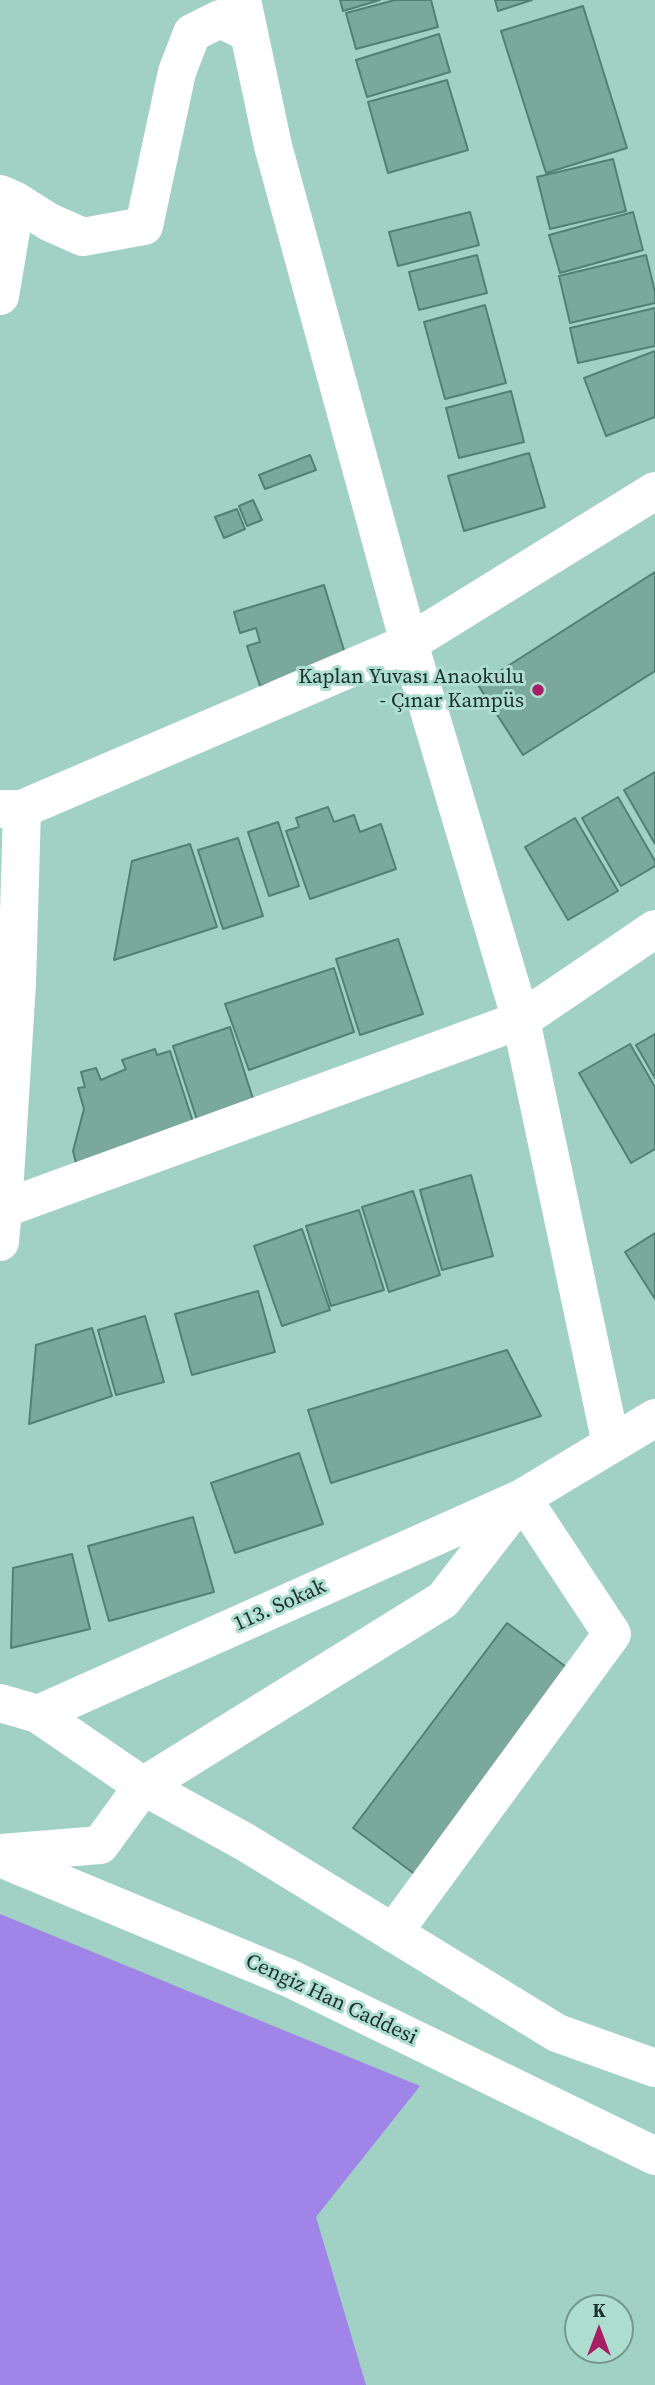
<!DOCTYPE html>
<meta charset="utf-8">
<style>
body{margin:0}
#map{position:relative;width:655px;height:2385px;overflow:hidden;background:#a1d1c4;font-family:"Source Serif 4",serif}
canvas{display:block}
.north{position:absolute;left:564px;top:2294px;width:70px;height:70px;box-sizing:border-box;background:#aeded0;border:2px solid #74988e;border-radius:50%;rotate:0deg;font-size:19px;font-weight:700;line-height:28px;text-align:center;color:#1d302b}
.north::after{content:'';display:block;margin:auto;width:24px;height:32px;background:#a71e64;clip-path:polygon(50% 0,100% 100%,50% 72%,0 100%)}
</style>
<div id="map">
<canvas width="655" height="2385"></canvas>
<div class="north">K</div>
</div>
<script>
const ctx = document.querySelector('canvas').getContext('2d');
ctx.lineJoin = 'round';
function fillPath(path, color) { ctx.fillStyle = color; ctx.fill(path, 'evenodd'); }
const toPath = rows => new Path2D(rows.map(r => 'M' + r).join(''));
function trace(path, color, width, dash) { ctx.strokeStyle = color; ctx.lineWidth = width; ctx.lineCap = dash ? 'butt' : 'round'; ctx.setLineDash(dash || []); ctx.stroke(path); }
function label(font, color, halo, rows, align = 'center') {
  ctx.font = font + ' "Source Serif 4",serif'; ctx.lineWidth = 6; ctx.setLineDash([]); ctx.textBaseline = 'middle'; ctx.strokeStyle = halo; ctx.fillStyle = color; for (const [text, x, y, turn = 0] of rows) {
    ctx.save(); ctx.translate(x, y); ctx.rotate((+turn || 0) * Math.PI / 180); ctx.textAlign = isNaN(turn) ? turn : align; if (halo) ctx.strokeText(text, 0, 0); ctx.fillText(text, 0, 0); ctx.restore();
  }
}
fillPath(toPath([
 [0,1914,420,2086,316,2217,366,2385,0,2385]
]), '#a084e7');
const building = toPath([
 [340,0,380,0,343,11,340,0],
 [395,0,431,0,438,27,356,49,346,13,395,0],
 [495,0,532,0,498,11,495,0],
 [583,6,627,148,546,173,501,31,583,6],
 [439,34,450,72,367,97,356,60,439,34],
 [447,80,468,150,388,173,368,102,447,80],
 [613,159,626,211,550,229,537,177,613,159],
 [470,212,479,245,398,266,389,232,470,212],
 [633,212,643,250,560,273,549,235,633,212],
 [477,255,487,293,419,310,409,272,477,255],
 [646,255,655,292,655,303,570,323,559,276,646,255],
 [485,305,506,383,445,399,424,322,485,305],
 [655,308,655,346,578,363,570,328,655,308],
 [655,351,655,417,606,436,584,378,655,351],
 [511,391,524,442,459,458,446,408,511,391],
 [529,453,545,507,464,531,448,476,529,453],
 [310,455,316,470,265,489,259,475,310,455],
 [253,500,262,520,247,526,239,506,253,500],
 [237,509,245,529,224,538,215,517,237,509],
 [655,572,655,671,523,755,478,685,655,572],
 [324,585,347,660,260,686,247,646,260,642,256,628,240,633,234,612,324,585],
 [655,772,655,844,624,790,655,772],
 [618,797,655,861,655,866,621,886,582,818,618,797],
 [328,807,334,822,354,815,360,832,381,824,396,869,310,899,286,831,299,827,296,818,328,807],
 [575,818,618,891,568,920,525,847,575,818],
 [278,822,299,886,269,896,248,832,278,822],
 [238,838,263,916,223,929,198,850,238,838],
 [190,844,217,927,114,960,132,861,190,844],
 [398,939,423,1014,360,1035,336,959,398,939],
 [334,968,354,1032,249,1070,225,1004,334,968],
 [230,1027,255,1105,198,1123,173,1046,230,1027],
 [655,1034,655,1078,636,1045,655,1034],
 [630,1044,655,1087,655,1149,631,1163,579,1073,630,1044],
 [155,1049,157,1055,170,1051,194,1125,77,1167,73,1151,84,1109,78,1088,85,1087,81,1072,96,1068,101,1080,126,1069,122,1060,155,1049],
 [471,1175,493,1256,442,1270,420,1190,471,1175],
 [413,1191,440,1275,389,1292,362,1207,413,1191],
 [359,1210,384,1290,331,1306,306,1226,359,1210],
 [302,1229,330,1310,282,1326,254,1246,302,1229],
 [655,1233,655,1299,625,1252,655,1233],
 [258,1291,275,1352,192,1375,175,1314,258,1291],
 [145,1316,164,1382,116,1395,98,1330,145,1316],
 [92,1328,112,1396,29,1424,36,1345,92,1328],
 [507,1350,541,1416,331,1483,308,1410,507,1350],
 [299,1453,323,1524,235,1553,211,1483,299,1453],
 [193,1517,214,1592,109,1621,88,1546,193,1517],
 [72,1554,90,1629,11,1648,13,1568,72,1554],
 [507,1623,577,1675,424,1881,353,1828,507,1623]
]);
fillPath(building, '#7aa89b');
trace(building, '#538074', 2);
trace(toPath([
 [242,0,273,146,409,643,521,1020,611,1444],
 [0,194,16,201,49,222,83,237,144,226,177,72,192,33,220,19,249,33],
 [0,296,16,201],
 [0,809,22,809,409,643,655,491],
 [3,1209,17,983,22,809],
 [0,1242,3,1209,521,1020,655,929],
 [38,1714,522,1498,655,1418],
 [0,1853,100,1845,143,1786,443,1600,518,1503],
 [393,1933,612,1634,522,1498]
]), '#fff', 38);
trace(toPath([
 [0,1703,38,1714,143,1786,245,1842,557,2033,655,2068],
 [0,1858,289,1978,655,2156]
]), '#fff', 38);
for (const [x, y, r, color] of [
 [538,690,7,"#a71e64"]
]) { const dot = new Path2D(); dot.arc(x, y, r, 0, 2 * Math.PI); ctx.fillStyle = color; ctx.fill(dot); trace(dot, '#aeded0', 2.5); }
label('21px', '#1d302b', '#aeded0', [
 ["Kaplan Yuvası Anaokulu",524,678],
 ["- Çınar Kampüs",524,702]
], 'right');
label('21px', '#1d302b', '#aeded0', [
 ["113. Sokak",280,1606,-24],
 ["Cengiz Han Caddesi",331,2000,25]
]);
</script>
